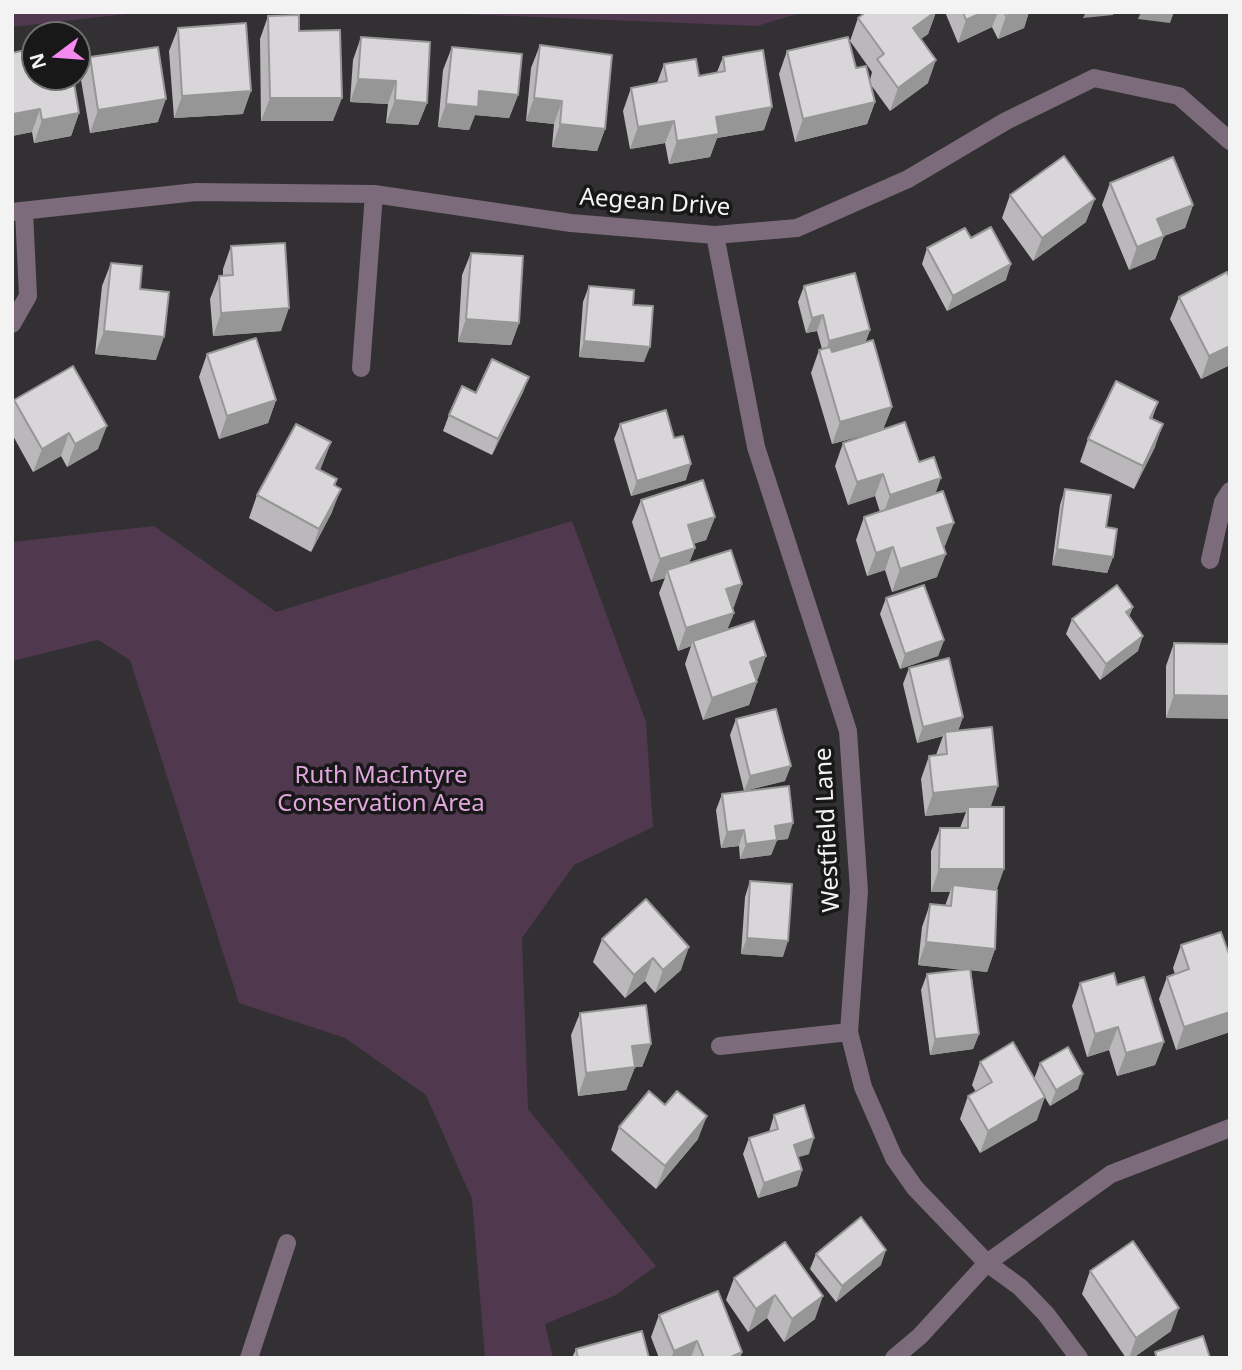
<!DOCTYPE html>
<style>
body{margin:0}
#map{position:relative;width:1242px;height:1370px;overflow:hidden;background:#323032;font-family:"Noto Sans",sans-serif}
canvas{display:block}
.frame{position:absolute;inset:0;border:14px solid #f4f3f4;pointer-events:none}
.north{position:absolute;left:21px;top:21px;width:70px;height:70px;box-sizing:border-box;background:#191819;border:2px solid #717071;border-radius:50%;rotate:254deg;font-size:19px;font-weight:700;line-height:28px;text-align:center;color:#f4f3f4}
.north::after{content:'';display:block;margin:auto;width:24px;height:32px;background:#f489f0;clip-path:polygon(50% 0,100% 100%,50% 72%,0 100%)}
</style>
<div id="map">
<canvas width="1242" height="1370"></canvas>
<div class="frame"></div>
<div class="north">N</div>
</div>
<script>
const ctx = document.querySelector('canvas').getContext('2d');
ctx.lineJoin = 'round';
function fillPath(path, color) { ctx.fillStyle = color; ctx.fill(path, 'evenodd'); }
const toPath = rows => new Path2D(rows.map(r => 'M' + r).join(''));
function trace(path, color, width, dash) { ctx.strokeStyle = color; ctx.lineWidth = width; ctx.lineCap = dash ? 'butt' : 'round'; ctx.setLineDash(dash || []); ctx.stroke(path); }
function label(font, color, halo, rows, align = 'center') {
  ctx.font = font + ' "Noto Sans",sans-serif'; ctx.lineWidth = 7; ctx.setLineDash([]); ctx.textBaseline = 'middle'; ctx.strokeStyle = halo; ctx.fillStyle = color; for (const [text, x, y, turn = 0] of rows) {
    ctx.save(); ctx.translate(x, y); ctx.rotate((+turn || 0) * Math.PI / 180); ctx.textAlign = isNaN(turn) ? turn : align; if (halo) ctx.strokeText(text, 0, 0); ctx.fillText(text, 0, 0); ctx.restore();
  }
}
fillPath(toPath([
 [12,12,144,12,12,27],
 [413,12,804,12,757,26],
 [572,521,646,722,653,827,574,865,522,938,528,1109,656,1266,616,1295,545,1324,553,1358,485,1358,472,1199,426,1095,345,1038,239,1003,130,660,98,640,12,661,12,542,154,526,276,612]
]), '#50394f');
trace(toPath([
 [12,212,196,192,374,194,571,223,715,235,797,228,908,179,1006,121,1094,78,1179,96,1230,141],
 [715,235,756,447,848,731,859,891,849,1032,863,1087,894,1158,915,1188,987,1263,1020,1287,1046,1314,1079,1358],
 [12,324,28,296,24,211],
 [361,368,374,194],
 [1210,560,1223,502,1230,491],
 [720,1046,849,1032],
 [249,1358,287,1243],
 [894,1358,920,1336,987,1263,1111,1174,1230,1128]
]), '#7c6b7b', 18);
fillPath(toPath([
 [866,12,936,12,928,34,921,39,928,83,890,111,871,85,875,102,867,124,795,142,779,74,787,51,856,68,870,80,872,72,850,41,858,18],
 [945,12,1029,12,1024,28,998,39,992,27,958,43],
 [268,16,299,31,333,121,261,121,260,39],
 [178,28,243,114,174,118,169,51],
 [361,37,427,103,418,125,386,123,388,104,350,102,353,60],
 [540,45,605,129,597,151,552,147,554,124,526,121,531,68],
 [452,47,518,95,509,118,475,115,469,130,438,127,443,70],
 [12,53,35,77,79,113,71,136,34,143,32,132,12,136],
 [90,57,158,122,90,133,81,80],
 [723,57,764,130,717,138,710,157,669,164,665,143,630,149,623,111,631,88,657,83,664,64,699,76,717,72],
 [1110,183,1193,205,1185,228,1164,236,1155,259,1129,270,1102,205],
 [1010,195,1086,222,1033,261,1002,218],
 [971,238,1006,280,947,311,922,264,927,248],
 [231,246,281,331,213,336,210,299,219,276,223,276,223,269],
 [471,253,519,323,511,345,458,342,462,275],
 [111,263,156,360,95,354,102,286],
 [1230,279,1230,365,1201,379,1170,319,1179,297],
 [589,286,633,305,644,362,579,357,583,302],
 [804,286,870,330,865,343,892,407,883,429,919,462,935,494,945,546,943,547,937,577,892,592,885,570,867,576,856,540,864,517,880,512,875,496,848,505,835,466,843,443,878,431,832,444,811,373,819,350,822,349,817,331,806,333,798,302],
 [207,354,276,400,268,423,219,439,199,377],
 [529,377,523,392,492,455,443,431,449,415,476,393],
 [14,400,98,449,67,467,61,456,33,472,12,434,12,404],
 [1158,402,1152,419,1155,447,1134,489,1080,462,1088,439],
 [620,424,686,480,631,496,614,439],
 [331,442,320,470,337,479,335,486,332,512,311,552,249,518,257,495],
 [1065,489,1113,557,1107,573,1052,565,1060,505],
 [641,500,715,517,706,540,693,544,695,548,689,563,734,607,732,608,734,613,727,630,758,679,756,680,757,682,749,705,703,720,685,664,691,646,678,651,659,593,665,578,651,582,632,522],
 [886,598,944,640,938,656,900,669,880,614],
 [1133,607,1129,616,1138,651,1100,680,1066,634,1072,619],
 [1174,643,1230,644,1166,718,1166,666],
 [909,668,963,717,958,731,991,807,997,890,995,949,987,972,971,970,979,1034,973,1049,930,1055,921,990,927,974,964,970,918,965,922,927,930,904,945,906,950,892,931,892,931,851,940,828,960,828,966,812,925,816,921,779,929,756,936,755,943,736,917,743,903,684],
 [736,719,785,781,744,791,730,735],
 [722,794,788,839,777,840,771,855,740,859,739,846,721,848,716,810],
 [750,881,783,957,741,954,745,897],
 [646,899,681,970,655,993,645,981,625,998,593,962,602,939],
 [1181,945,1230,957,1230,1032,1176,1050,1159,999,1167,977,1175,974,1173,968],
 [1080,983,1117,985,1164,1042,1155,1065,1117,1076,1109,1050,1087,1057,1072,1006],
 [580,1013,651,1044,642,1067,635,1067,626,1090,578,1096,571,1035],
 [980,1062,1037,1120,980,1153,960,1119,968,1096,976,1092,972,1085],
 [1040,1063,1078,1089,1050,1106,1034,1079],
 [774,1115,809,1154,798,1157,802,1170,797,1186,758,1198,743,1154,749,1138,769,1132],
 [619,1127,698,1139,656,1189,611,1150],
 [785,1242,815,1319,784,1342,767,1318,748,1332,726,1300,734,1278],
 [816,1254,881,1265,836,1302,810,1269],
 [1090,1271,1171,1331,1133,1358,1126,1358,1082,1294],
 [659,1315,742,1352,740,1358,659,1358,651,1337],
 [576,1349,649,1358,572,1358]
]), '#bab8ba');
fillPath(toPath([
 [935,12,936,12,928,34,904,51,913,28],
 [983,12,998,12,992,27,958,43,966,20],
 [1015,12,1029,12,1024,28,998,39,1006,16],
 [1086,12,1114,12,1113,15,1083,18],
 [1141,12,1174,12,1170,23,1138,19],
 [936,60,928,83,890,111,898,88],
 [358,79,396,81,388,104,350,102],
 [251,91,243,114,174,118,182,96],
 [479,91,518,95,509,118,475,115,469,130,438,127,446,104],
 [270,98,342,98,333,121,261,121],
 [534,98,562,101,554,124,526,121],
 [166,99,158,122,90,133,98,110],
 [395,100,427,103,418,125,386,123],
 [875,102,867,124,795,142,803,119],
 [772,107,764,130,717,138,710,157,669,164,677,141,716,117],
 [40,109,32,132,12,136,12,117,13,114],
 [79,113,71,136,34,143,42,120],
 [674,121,665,143,630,149,638,127],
 [560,124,605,129,597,151,552,147],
 [1095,199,1086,222,1033,261,1042,238],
 [1193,205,1185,228,1164,236,1155,259,1129,270,1137,247,1157,219],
 [1011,264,1006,280,947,311,953,296],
 [289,308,281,331,213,336,221,313],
 [823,315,817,331,806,333,812,318],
 [466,319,519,323,511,345,458,342],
 [870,330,864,346,824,357,829,341],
 [104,331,164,337,156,360,95,354],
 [584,341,650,347,644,362,579,357],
 [1230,346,1230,365,1201,379,1209,356],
 [529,377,523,392,492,455,498,439],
 [276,400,268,423,219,439,227,416],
 [892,407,883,430,832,444,840,422],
 [1163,424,1155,447,1134,489,1143,466],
 [107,426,98,449,67,467,75,444],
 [69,433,61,456,33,472,42,449],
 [331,442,322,465,308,491,316,468],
 [691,464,686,480,631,496,637,481],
 [883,474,875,496,848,505,857,482],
 [941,478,933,501,882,518,890,495],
 [341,489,332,512,311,552,319,529],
 [715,517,706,540,679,548,688,525],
 [954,523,945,546,929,551,937,528],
 [893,547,885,570,867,576,876,553],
 [695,548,686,571,667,570,665,578,651,582,660,559],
 [1057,549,1113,557,1107,573,1052,565],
 [946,554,937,577,892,592,900,569],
 [742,584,734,607,718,612,726,589],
 [1133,607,1127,622,1126,612],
 [734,613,725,635,693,641,691,646,678,651,686,628],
 [1143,636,1138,651,1100,680,1106,664],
 [944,640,938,656,900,669,905,654],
 [766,656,758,679,742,684,750,662],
 [757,682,749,705,703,720,712,698],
 [1174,695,1230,696,1230,719,1166,718],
 [963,717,957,733,945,732,943,736,917,743,923,727],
 [791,766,785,781,744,791,750,776],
 [998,786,990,809,968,807,966,812,925,816,933,793],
 [793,823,788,839,777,840,771,855,740,859,746,844,775,826],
 [744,830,739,846,721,848,727,832],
 [939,869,1004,869,996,892,953,885,950,892,931,892],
 [747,938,788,941,783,957,741,954],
 [926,942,995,949,987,972,918,965],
 [689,947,681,970,655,993,663,970],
 [653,958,645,981,625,998,634,975],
 [1230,1012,1230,1032,1176,1050,1184,1027],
 [1118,1027,1109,1050,1087,1057,1095,1034],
 [979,1034,973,1049,930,1055,935,1039],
 [1164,1042,1155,1065,1117,1076,1126,1053],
 [651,1044,642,1067,635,1067,626,1090,578,1096,586,1073,632,1046],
 [1083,1074,1078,1089,1050,1106,1056,1090],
 [1045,1097,1037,1120,980,1153,988,1131],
 [707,1116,698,1139,656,1189,665,1166],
 [814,1138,809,1154,788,1160,794,1145],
 [802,1170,797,1186,758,1198,764,1183],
 [886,1250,881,1265,836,1302,842,1286],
 [775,1295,767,1318,748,1332,756,1309],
 [823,1296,815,1319,784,1342,792,1319],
 [1179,1308,1171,1331,1133,1358,1129,1358,1136,1338],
 [697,1341,691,1358,671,1358,674,1351],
 [742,1352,740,1358,729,1358]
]), '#979697');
const building = toPath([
 [866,12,935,12,913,28,936,60,898,88,877,59,884,54,858,18,866,12],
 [963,12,983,12,966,20,963,12],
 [1004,12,1015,12,1006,16,1004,12],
 [299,15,299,31,340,30,342,98,270,98,268,16,299,15],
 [246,23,251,91,182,96,178,28,246,23],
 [361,37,430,42,427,103,395,100,396,81,358,79,361,37],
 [848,37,856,68,866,66,875,102,803,119,787,51,848,37],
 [540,45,612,55,605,129,560,124,562,101,534,98,540,45],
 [158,47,166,99,98,110,90,57,158,47],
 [452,47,522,54,518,95,479,91,478,107,446,104,452,47],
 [35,48,35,77,73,77,79,113,42,120,40,109,13,114,12,108,12,53,35,48],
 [763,50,772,107,716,117,719,134,677,141,674,121,638,127,631,88,667,81,664,64,696,59,699,76,725,71,723,57,763,50],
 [1064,156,1095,199,1042,238,1010,195,1064,156],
 [1173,157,1193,205,1157,219,1164,236,1137,247,1110,183,1173,157],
 [991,227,1011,264,953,296,927,248,965,228,971,238,991,227],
 [285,243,289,308,221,313,219,276,233,275,231,246,285,243],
 [471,253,523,256,519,323,466,319,471,253],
 [111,263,142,266,140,289,169,292,164,337,104,331,111,263],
 [1227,272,1230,279,1230,346,1209,356,1179,297,1227,272],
 [855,273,870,330,829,341,823,315,812,318,804,286,855,273],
 [589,286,634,290,633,305,653,306,650,347,584,341,589,286],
 [256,338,276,400,227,416,207,354,256,338],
 [873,340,892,407,840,422,819,350,830,347,832,352,873,340],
 [492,359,529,377,498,439,449,415,462,386,476,393,492,359],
 [73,366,107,426,75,444,69,433,42,449,14,400,73,366],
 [1116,381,1158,402,1150,418,1163,424,1143,466,1088,439,1116,381],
 [666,410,674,438,683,436,691,464,637,481,620,424,666,410],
 [905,422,919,462,934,457,941,478,890,495,883,474,857,482,843,443,905,422],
 [296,424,331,442,316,468,337,479,334,485,341,489,319,529,257,495,296,424],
 [703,480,715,517,688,525,695,548,660,559,641,500,703,480],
 [1065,489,1111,495,1106,527,1117,529,1113,557,1057,549,1065,489],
 [943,491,954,523,937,528,946,554,900,569,893,547,876,553,864,517,943,491],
 [731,550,742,584,726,589,734,613,686,628,667,570,731,550],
 [924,585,944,640,905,654,886,598,924,585],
 [1117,585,1133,607,1126,612,1143,636,1106,664,1072,619,1117,585],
 [754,621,766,656,750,662,757,682,712,698,693,641,754,621],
 [1174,643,1230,644,1230,696,1174,695,1174,643],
 [949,658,963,717,923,727,909,668,949,658],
 [776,709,791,766,750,776,736,719,776,709],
 [992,727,998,786,933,793,929,756,947,754,945,732,992,727],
 [789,786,793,823,775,826,777,840,746,844,744,830,727,832,722,794,789,786],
 [968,807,1004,807,1004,869,939,869,940,828,968,828,968,807],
 [750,881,792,884,788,941,747,938,750,881],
 [953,885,997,890,995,949,926,942,930,904,951,906,953,885],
 [646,899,689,947,663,970,653,958,634,975,602,939,646,899],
 [1221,932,1230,957,1230,1012,1184,1027,1167,977,1189,969,1181,945,1221,932],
 [970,969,979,1034,935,1039,927,974,970,969],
 [1114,973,1117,985,1144,977,1164,1042,1126,1053,1118,1027,1095,1034,1080,983,1114,973],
 [646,1005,651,1044,632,1046,635,1067,586,1073,580,1013,646,1005],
 [1013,1042,1045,1097,988,1131,968,1096,992,1082,980,1062,1013,1042],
 [1068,1047,1083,1074,1056,1090,1040,1063,1068,1047],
 [649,1091,665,1105,677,1091,707,1116,665,1166,619,1127,649,1091],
 [804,1105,814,1138,794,1145,802,1170,764,1183,749,1138,778,1129,774,1115,804,1105],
 [861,1217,886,1250,842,1286,816,1254,861,1217],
 [1133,1241,1179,1308,1136,1338,1090,1271,1133,1241],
 [785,1242,823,1296,792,1319,775,1295,756,1309,734,1278,785,1242],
 [718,1291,742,1352,729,1358,704,1358,697,1341,674,1351,659,1315,718,1291],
 [642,1331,649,1358,578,1358,576,1349,642,1331],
 [1203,1336,1210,1358,1157,1358,1155,1352,1203,1336]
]);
fillPath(building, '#d8d6d8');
trace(building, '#979697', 2);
label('24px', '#f4f3f4', '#191819', [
 ["Aegean Drive",655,203,4],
 ["Westfield Lane",828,830,-93]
]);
label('24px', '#e2a6df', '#191819', [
 ["Ruth MacIntyre",381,776],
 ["Conservation Area",381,804]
]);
</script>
